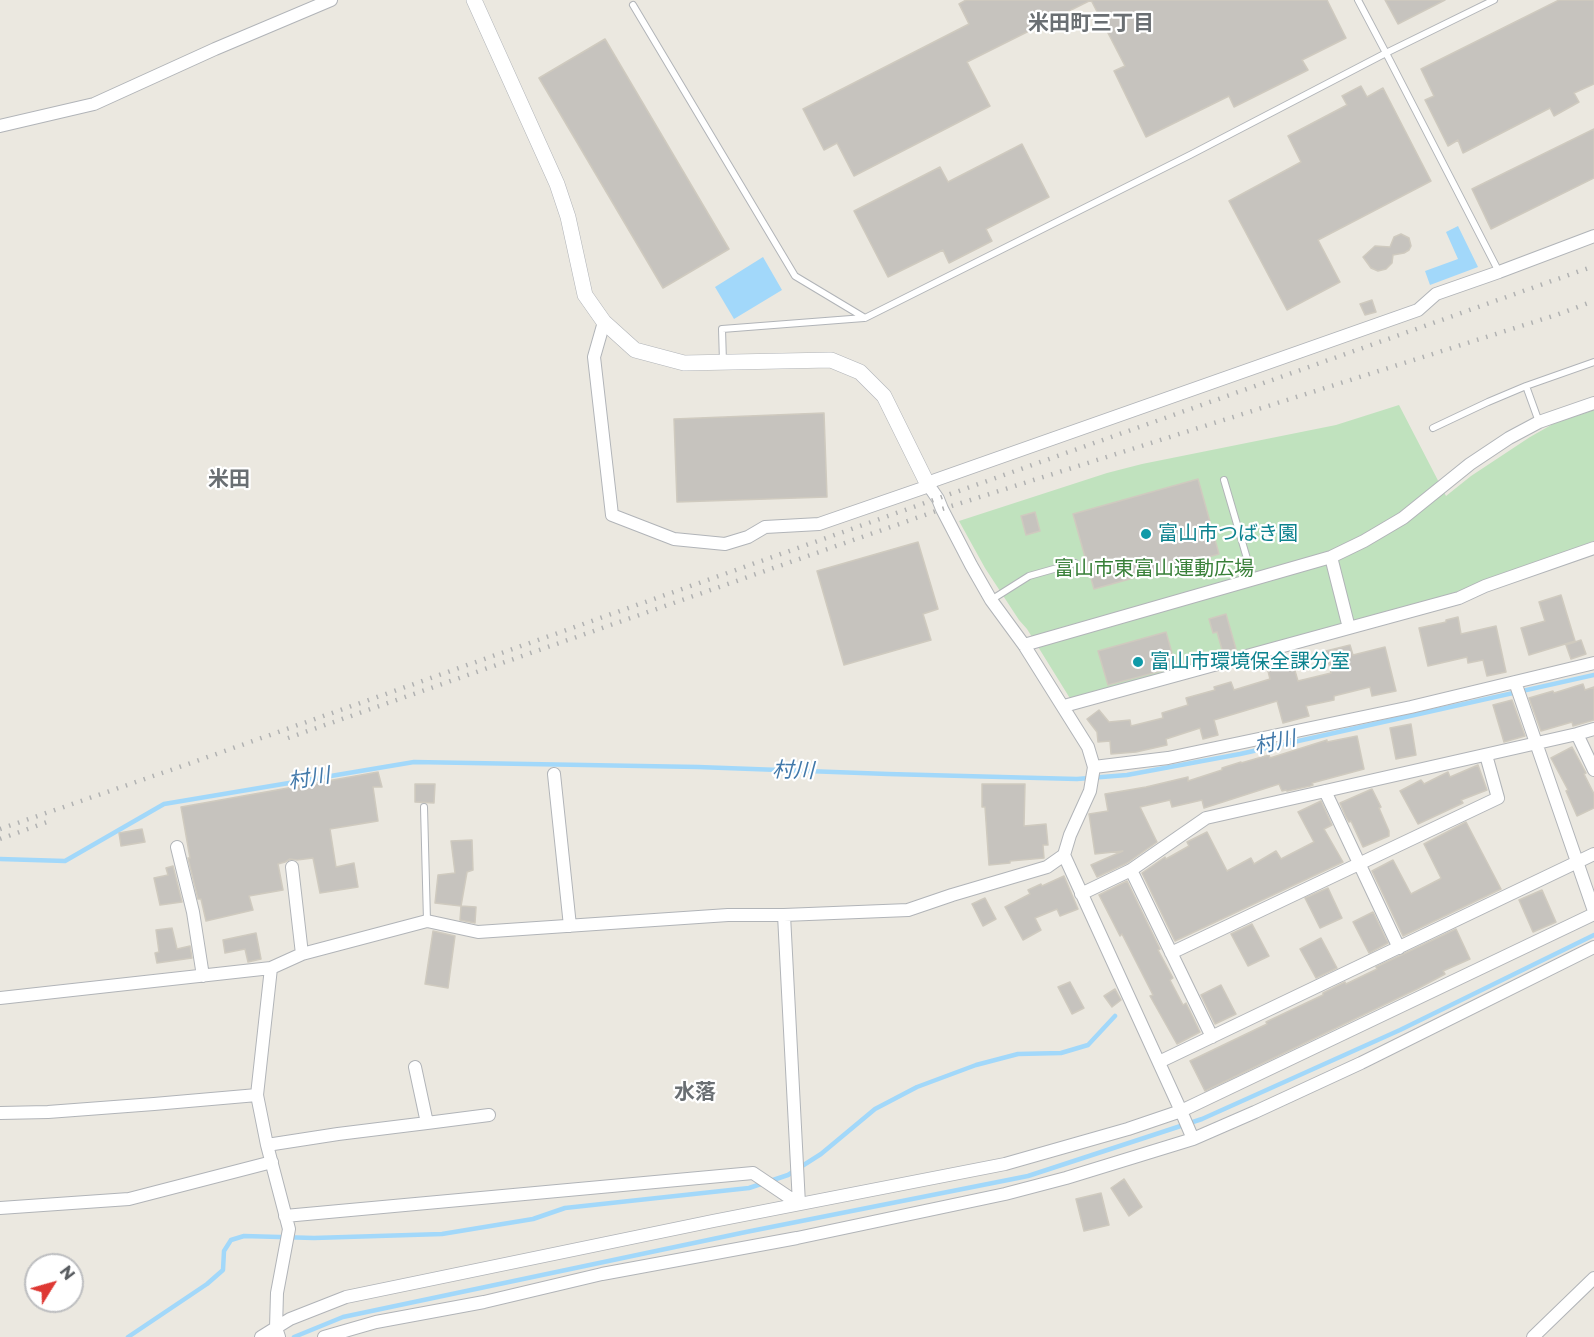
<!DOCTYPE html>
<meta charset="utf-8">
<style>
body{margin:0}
#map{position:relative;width:1594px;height:1337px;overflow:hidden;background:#ebe8e0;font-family:Montserrat,sans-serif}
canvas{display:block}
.north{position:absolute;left:24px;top:1253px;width:60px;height:60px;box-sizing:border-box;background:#fff;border:2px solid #bdbec0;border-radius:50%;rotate:53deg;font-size:16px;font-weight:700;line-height:24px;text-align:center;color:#595d61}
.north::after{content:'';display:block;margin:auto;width:21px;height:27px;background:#de3833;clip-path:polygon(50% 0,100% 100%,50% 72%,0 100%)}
</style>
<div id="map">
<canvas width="1594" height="1337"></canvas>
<div class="north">N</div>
</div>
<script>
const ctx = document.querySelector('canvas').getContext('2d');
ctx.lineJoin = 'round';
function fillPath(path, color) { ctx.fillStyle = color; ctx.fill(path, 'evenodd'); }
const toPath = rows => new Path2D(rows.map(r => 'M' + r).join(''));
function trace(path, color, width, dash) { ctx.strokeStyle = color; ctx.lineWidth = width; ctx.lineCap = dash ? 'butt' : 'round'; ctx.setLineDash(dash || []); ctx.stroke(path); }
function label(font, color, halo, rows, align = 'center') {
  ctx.font = font + ' Montserrat,"Noto Sans JP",sans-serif'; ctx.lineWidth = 4.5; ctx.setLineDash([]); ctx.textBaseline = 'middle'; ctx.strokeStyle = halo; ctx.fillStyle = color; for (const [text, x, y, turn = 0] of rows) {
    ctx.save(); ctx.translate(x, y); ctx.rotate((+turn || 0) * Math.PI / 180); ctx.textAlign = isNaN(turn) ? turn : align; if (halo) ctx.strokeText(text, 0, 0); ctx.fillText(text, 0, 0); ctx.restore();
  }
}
fillPath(toPath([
 [1399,405,1446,496,1471,476,1530,437,1553,424,1594,410,1594,541,1453,594,1071,700,1027,629,1019,620,985,568,959,521,1107,473,1142,464,1336,425]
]), '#c0e2be');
fillPath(toPath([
 [1458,226,1478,267,1430,285,1425,271,1458,259,1446,232],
 [763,257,782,290,734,319,715,287]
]), '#a2d8fa');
trace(toPath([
 [0,859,65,861,164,804,414,762,698,767,888,774,1077,779,1127,775,1240,754,1594,675],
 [128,1337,207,1284,223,1270,224,1251,231,1240,244,1236,314,1238,442,1234,533,1219,565,1208,749,1188,788,1175,821,1154,875,1109,917,1087,976,1065,1018,1054,1061,1053,1088,1045,1115,1016],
 [294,1337,343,1317,746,1232,1028,1176,1202,1119,1400,1030,1594,935]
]), '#a2d8fa', 4.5);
const building = toPath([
 [966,0,1091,0,967,62,990,106,854,176,837,143,824,150,803,109,969,24,959,4,966,0],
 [1091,0,1327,0,1346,38,1302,60,1308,70,1234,107,1229,96,1146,137,1114,71,1125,66,1091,0],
 [1385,0,1445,0,1398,24,1385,0],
 [1559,0,1594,0,1594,84,1574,93,1579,102,1554,116,1550,108,1463,153,1458,140,1448,146,1425,100,1434,96,1421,69,1559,0],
 [605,39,729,249,663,288,539,78,605,39],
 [1361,86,1367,97,1383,88,1431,181,1318,240,1340,282,1287,310,1229,201,1301,162,1288,136,1347,105,1342,96,1361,86],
 [1594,129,1594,178,1491,229,1472,189,1594,129],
 [1022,144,1049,197,986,229,992,241,949,263,943,250,888,277,854,211,940,167,948,182,1022,144],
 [1401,234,1409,238,1411,246,1409,250,1404,253,1393,255,1392,263,1386,269,1378,271,1371,268,1363,257,1375,246,1390,247,1394,237,1401,234],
 [1372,300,1376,312,1365,315,1360,304,1372,300],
 [824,413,827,497,677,502,674,419,824,413],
 [1198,479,1219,554,1094,589,1073,514,1198,479],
 [1035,512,1040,531,1026,535,1021,516,1035,512],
 [918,542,938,609,923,614,931,640,844,665,817,571,918,542],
 [1561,595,1575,641,1529,655,1521,628,1545,621,1539,602,1561,595],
 [1226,614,1236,649,1223,653,1217,632,1213,633,1209,619,1226,614],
 [1458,617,1461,634,1496,626,1506,672,1487,676,1483,660,1468,663,1467,657,1428,666,1419,628,1446,622,1446,620,1458,617],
 [1166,632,1176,667,1108,685,1098,651,1166,632],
 [1581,640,1586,654,1571,659,1566,645,1581,640],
 [1350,645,1353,655,1385,647,1396,691,1372,696,1370,687,1334,696,1334,700,1306,706,1309,716,1283,723,1277,701,1214,720,1218,735,1203,739,1200,728,1166,739,1167,745,1136,752,1111,754,1110,741,1098,742,1097,732,1087,719,1099,710,1109,722,1130,720,1131,726,1163,718,1162,713,1188,705,1186,698,1215,690,1214,687,1231,682,1234,690,1270,679,1268,671,1293,664,1298,681,1331,673,1326,651,1350,645],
 [1583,684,1585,690,1594,687,1594,720,1573,726,1572,722,1541,731,1529,698,1553,691,1554,693,1583,684],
 [1512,700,1525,736,1504,742,1493,705,1512,700],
 [1411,724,1416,755,1396,759,1390,728,1411,724],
 [1357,736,1364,769,1312,783,1313,785,1310,786,1287,791,1286,790,1282,791,1279,784,1204,808,1202,800,1172,807,1170,800,1140,807,1157,842,1127,863,1097,877,1091,865,1123,851,1095,854,1089,814,1108,811,1105,794,1146,787,1188,777,1188,781,1222,770,1222,768,1241,762,1241,763,1269,755,1270,758,1327,740,1327,742,1357,736],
 [1572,747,1586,773,1584,774,1594,794,1594,808,1577,816,1566,791,1568,790,1551,758,1572,747],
 [1478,765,1487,790,1461,800,1463,803,1418,824,1400,791,1421,780,1424,784,1448,772,1450,777,1478,765],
 [378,772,382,787,373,787,378,821,330,829,336,867,354,863,358,887,320,893,313,858,297,860,290,859,285,862,278,864,283,890,249,896,253,910,206,921,201,899,198,899,188,858,190,858,181,807,378,772],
 [415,784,435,784,434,803,415,802,415,784],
 [982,784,1025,784,1024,826,1046,824,1048,845,1043,845,1044,858,1010,861,1010,863,989,865,985,807,982,807,982,784],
 [1372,789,1381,807,1379,808,1389,831,1389,836,1363,847,1351,821,1349,822,1346,817,1340,803,1372,789],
 [1321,801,1332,825,1324,829,1343,862,1175,941,1142,873,1165,857,1166,859,1189,846,1187,842,1207,832,1227,871,1251,858,1254,864,1276,851,1281,859,1314,842,1298,812,1321,801],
 [1466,822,1501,889,1403,936,1372,871,1393,860,1411,894,1440,879,1441,878,1424,844,1466,822],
 [142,829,145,842,121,846,119,833,142,829],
 [472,840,473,870,467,872,461,906,435,903,438,875,455,873,451,841,472,840],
 [173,866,182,902,160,905,154,878,168,875,166,868,173,866],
 [1064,876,1078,909,1060,916,1057,909,1035,918,1041,930,1023,940,1005,907,1030,894,1028,890,1041,884,1042,886,1064,876],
 [1127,881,1160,949,1158,950,1173,978,1170,980,1183,1005,1186,1003,1200,1032,1177,1044,1150,996,1153,995,1122,934,1120,936,1099,895,1127,881],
 [1328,888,1342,918,1320,928,1305,898,1328,888],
 [1542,890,1556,922,1533,932,1519,900,1542,890],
 [985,898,996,919,983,926,972,904,985,898],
 [461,906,476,907,475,923,460,920,461,906],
 [1373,912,1388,943,1369,953,1353,922,1373,912],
 [1252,924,1269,956,1248,966,1231,934,1252,924],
 [172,928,177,949,190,946,192,958,157,963,155,953,159,952,156,930,172,928],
 [1456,929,1470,959,1443,971,1445,974,1419,988,1205,1091,1190,1061,1267,1024,1266,1022,1323,995,1323,993,1345,982,1346,984,1377,969,1376,967,1456,929],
 [433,931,455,936,448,988,425,984,433,931],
 [256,933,261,959,248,962,245,949,225,953,223,940,256,933],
 [1321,938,1337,968,1316,978,1300,949,1321,938],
 [1070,982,1084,1008,1072,1014,1058,987,1070,982],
 [1221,985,1236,1014,1215,1024,1201,995,1221,985],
 [1115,989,1121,1000,1112,1007,1104,996,1115,989],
 [1124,1179,1142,1207,1129,1216,1111,1188,1124,1179],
 [1101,1193,1109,1225,1084,1231,1076,1199,1101,1193]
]);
fillPath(building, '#c6c3be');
trace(building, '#cfcabf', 1.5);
const service = toPath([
 [1494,0,1386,53,1499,272],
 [633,5,795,276,865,318,1190,155,1386,53,1358,0],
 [723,362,722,329,864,318],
 [1539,422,1526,386,1594,362],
 [1433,428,1488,402,1526,386],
 [1224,480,1253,579],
 [991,600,1029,576,1075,563],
 [424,807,427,921]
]);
const minor = toPath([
 [0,126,94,104,215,49,331,0],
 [604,322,594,357,612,515,674,539,725,544,748,537,765,527,819,524,929,486],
 [1349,628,1459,598,1485,586,1594,548],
 [1024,645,1331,557,1364,541,1403,518,1470,464,1509,438,1539,422,1594,403],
 [1515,682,1594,911],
 [1064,706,1349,628,1331,557],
 [1577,734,1594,770],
 [1094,767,1168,758,1411,707,1594,663],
 [554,774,570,926],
 [1325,791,1399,948],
 [177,847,193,912,203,976],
 [292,867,302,954],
 [1131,870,1212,1037],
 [1081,894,1131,870,1206,818,1577,734,1594,729],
 [1594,914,1181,1111,1193,1139,1255,1112,1361,1063,1594,947],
 [1171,953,1498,798,1486,755],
 [271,968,257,1095,267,1145,289,1229,277,1293,276,1328,279,1337],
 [0,998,271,968,302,954,427,921,478,932,728,915,784,915,908,910,952,895,1047,867,1064,855,1070,835,1090,791,1094,767,1088,747,1024,645,991,600,971,565,942,509,938,499,927,483,1418,310,1436,294,1499,272,1594,236],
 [1159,1062,1594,854],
 [0,1113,48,1112,154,1104,257,1095],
 [427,1123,489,1115],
 [267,1145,338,1134,427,1123,415,1067],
 [0,1208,129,1199,272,1162],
 [285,1216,753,1173,799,1204,784,915],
 [261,1337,290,1319,346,1297,713,1221,1005,1164,1128,1129,1181,1111,1064,855],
 [324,1337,376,1322,484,1302,602,1274,797,1238,1005,1194,1066,1178,1193,1139],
 [1533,1337,1594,1278]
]);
const tertiary = toPath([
 [474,0,557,184,568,217,585,295,604,322,635,350,684,363,831,360,860,372,884,396,927,483]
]);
trace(service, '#b1b4b8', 8);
trace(minor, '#b1b4b8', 14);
trace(tertiary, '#b1b4b8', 16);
trace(service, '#fff', 6);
trace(minor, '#fff', 12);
trace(tertiary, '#fff', 15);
trace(toPath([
 [288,738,942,509,1556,315,1594,301],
 [0,829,188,764,1594,266],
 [0,839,47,822]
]), '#b1b2b2', 4.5, [1.5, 8]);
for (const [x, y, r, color] of [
 [1146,534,6,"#0f9aa8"],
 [1138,662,6,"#0f9aa8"]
]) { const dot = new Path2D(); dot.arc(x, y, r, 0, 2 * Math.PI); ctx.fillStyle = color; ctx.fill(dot); trace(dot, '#fff', 2); }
label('20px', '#0d838f', '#fff', [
 ["富山市つばき園",1158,534],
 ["富山市環境保全課分室",1150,662]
], 'left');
label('20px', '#398039', '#fff', [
 ["富山市東富山運動広場",1154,569]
]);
label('bold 21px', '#6a6f73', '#fff', [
 ["米田町三丁目",1091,24],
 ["米田",229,480],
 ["水落",695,1093]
]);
label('italic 21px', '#4279aa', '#fff', [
 ["村川",1275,743,-12],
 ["村川",793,771,1],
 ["村川",309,779,-9]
]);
</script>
